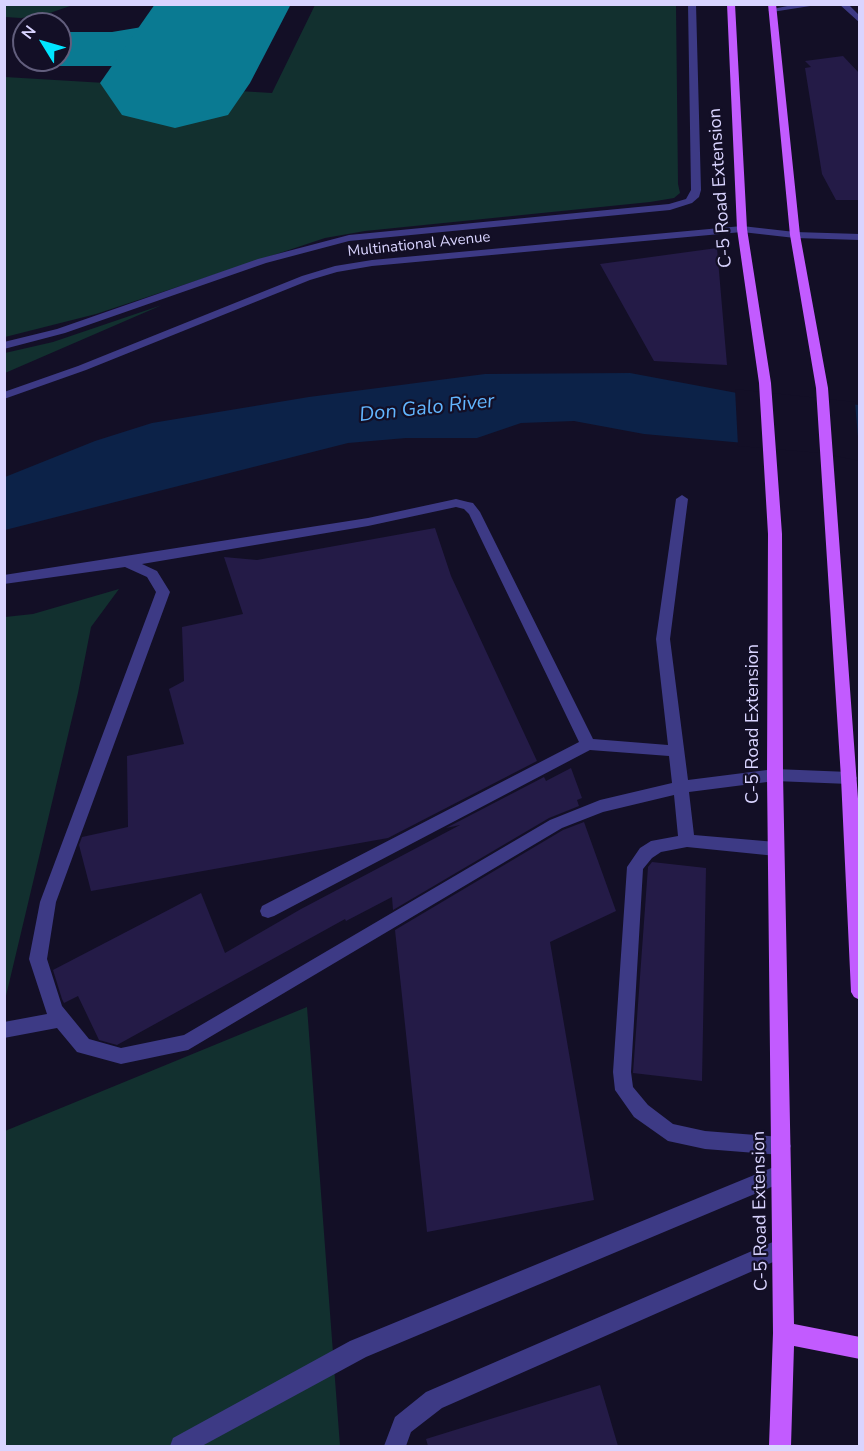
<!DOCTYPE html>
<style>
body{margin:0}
#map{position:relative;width:864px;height:1451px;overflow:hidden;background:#130f26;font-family:"Nunito Sans",sans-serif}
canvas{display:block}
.frame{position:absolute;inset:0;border:6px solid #d9d4ff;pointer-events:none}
.north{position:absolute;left:12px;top:12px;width:60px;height:60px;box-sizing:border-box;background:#130f26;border:2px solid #625e7d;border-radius:50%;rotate:307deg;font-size:16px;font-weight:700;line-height:24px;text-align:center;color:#d9d4ff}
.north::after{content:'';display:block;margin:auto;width:21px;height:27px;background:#00e5ff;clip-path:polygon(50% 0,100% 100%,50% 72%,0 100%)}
</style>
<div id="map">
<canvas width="864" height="1451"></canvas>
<div class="frame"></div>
<div class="north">N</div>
</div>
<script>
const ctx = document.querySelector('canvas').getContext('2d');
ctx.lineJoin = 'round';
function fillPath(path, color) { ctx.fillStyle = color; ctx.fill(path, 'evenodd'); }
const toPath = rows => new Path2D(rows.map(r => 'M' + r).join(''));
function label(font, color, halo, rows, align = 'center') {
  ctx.font = font + ' "Nunito Sans",sans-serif'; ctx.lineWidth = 4.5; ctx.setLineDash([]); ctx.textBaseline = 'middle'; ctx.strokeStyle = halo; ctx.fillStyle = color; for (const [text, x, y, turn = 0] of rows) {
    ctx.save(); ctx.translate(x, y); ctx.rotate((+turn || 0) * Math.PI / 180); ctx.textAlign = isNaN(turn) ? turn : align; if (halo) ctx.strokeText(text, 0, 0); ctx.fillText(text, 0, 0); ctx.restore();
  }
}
fillPath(toPath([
 [4,5,5,4,73,5,44,15,21,18,5,17],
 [315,5,676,5,678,184,680,193,674,198,650,202,365,231,325,238,96,314,5,337,5,77,272,93],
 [162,305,5,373,5,353,53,342],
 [119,589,91,627,78,693,5,1000,5,617,33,614],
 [307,1007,340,1446,5,1446,5,1131]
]), '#12302f');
fillPath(toPath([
 [630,373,737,393,859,405,859,458,822,450,644,434,574,421,521,423,477,438,406,438,348,443,5,530,5,477,95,441,152,423,309,397,485,374]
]), '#0c2248');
fillPath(toPath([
 [735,389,855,402,860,461,821,453,738,446]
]), '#130f26');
fillPath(toPath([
 [188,4,249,4,241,16,211,42,179,54,112,66,60,66,39,60,60,60,60,32,112,32,148,26,171,18,188,4]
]), '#0a7a92');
fillPath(toPath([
 [155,4,291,4,250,83,228,115,175,128,122,115,100,83,155,4]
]), '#0a7a92');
fillPath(toPath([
 [843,56,860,74,860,200,836,200,822,174,805,68,811,67,805,61],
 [717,248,727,365,654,361,600,264],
 [435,528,451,576,537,761,388,838,91,891,79,845,82,837,128,827,127,756,184,744,169,689,184,681,182,627,243,614,224,557,257,560],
 [571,768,582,798,577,800,579,806,549,818,393,910,392,897,346,921,345,919,117,1045,99,1040,78,996,64,1003,62,999,53,970,201,893,225,953,301,909,460,825,446,828,544,777,546,781],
 [584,822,616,911,550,942,594,1200,427,1232,395,930,563,830],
 [652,862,706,868,702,1081,633,1073,648,867],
 [600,1385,618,1446,428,1446,426,1439]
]), '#241b47');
fillPath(toPath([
 [688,4,696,4,701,190,699,197,692,203,670,210,349,241,266,263,65,333,4,349,4,342,57,329,258,259,349,235,669,204,686,199,691,190,688,4],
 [797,4,823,4,772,12,768,10,797,4],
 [839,4,848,4,860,16,860,23,839,4],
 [742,226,795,232,860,234,860,240,795,238,742,232,372,266,337,272,310,280,86,370,4,399,4,392,78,366,302,276,335,266,372,260,742,226],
 [682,495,688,499,670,639,688,780,775,769,849,772,854,774,857,778,854,782,849,784,775,781,689,792,694,835,776,842,782,844,784,849,782,854,776,856,687,847,661,852,652,858,643,869,631,1072,633,1087,648,1105,673,1124,705,1131,781,1137,788,1140,791,1146,788,1152,781,1155,705,1149,668,1141,634,1117,615,1090,613,1072,627,867,640,848,651,841,678,836,674,795,603,812,562,828,188,1050,121,1064,77,1052,57,1028,4,1038,4,1022,47,1014,29,959,40,902,156,592,147,577,125,567,4,584,4,575,368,518,456,499,468,502,473,503,480,512,593,739,668,745,656,639,676,499,682,495],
 [456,507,464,509,469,514,579,742,262,906,260,911,262,916,268,918,274,916,590,750,669,756,672,783,600,800,550,820,184,1035,121,1048,89,1039,62,1006,47,959,56,902,170,592,157,571,142,564,368,526,456,507],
 [781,1164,788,1166,791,1173,788,1180,366,1357,202,1446,170,1446,173,1438,350,1341,781,1164],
 [782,1238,789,1241,792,1248,789,1255,442,1408,411,1432,406,1446,384,1446,395,1417,426,1392,782,1238]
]), '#3d3a85');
fillPath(toPath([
 [727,4,735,4,747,229,771,383,782,534,783,775,794,1324,860,1337,860,1359,794,1346,791,1446,769,1446,773,1333,767,775,768,534,759,383,737,229,727,4],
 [768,4,776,4,800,235,828,388,860,826,860,1000,854,997,851,992,841,778,816,388,790,235,768,4]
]), '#c25bff');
label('15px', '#d9d4ff', '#130f26', [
 ["Multinational Avenue",419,245,-6]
]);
label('18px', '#d9d4ff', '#130f26', [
 ["C-5 Road Extension",721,188,-94],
 ["C-5 Road Extension",754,724,-90],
 ["C-5 Road Extension",761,1211,-91]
]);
label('italic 20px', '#62b6ff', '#130f26', [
 ["Don Galo River",427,409,-6]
]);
</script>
